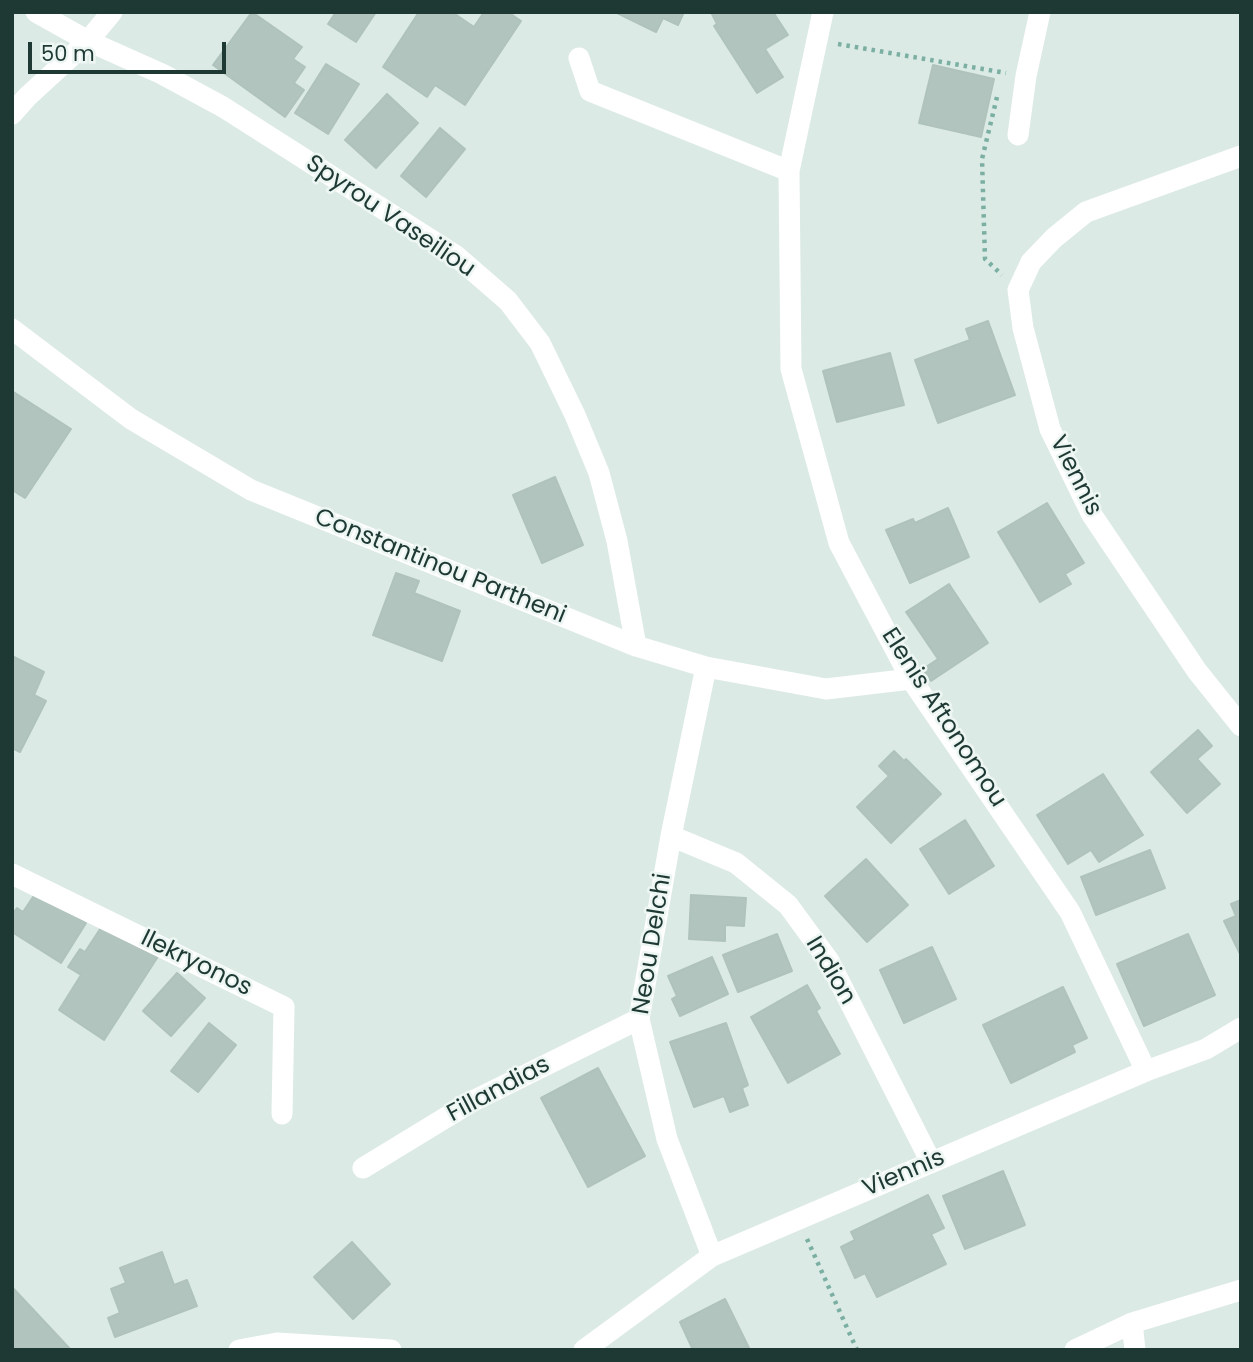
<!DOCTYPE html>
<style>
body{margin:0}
#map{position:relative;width:1253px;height:1362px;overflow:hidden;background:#dceae5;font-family:Poppins,sans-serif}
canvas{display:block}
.frame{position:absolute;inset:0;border:14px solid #1e3934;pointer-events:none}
.scale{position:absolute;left:28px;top:42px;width:198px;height:32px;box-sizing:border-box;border:4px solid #1e3934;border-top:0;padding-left:9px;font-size:21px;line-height:24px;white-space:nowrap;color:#1e3934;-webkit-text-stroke:5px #edf6f2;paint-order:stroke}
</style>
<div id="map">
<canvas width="1253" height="1362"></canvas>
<div class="frame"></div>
<div class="scale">50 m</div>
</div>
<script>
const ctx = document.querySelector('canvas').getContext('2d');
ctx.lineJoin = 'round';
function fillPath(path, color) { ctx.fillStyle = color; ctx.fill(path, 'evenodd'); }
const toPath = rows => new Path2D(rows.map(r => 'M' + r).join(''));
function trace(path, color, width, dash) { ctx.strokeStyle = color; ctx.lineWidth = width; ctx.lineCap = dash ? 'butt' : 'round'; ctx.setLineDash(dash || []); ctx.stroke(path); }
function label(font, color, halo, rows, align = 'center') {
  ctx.font = font + ' Poppins,sans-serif'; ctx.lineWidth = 5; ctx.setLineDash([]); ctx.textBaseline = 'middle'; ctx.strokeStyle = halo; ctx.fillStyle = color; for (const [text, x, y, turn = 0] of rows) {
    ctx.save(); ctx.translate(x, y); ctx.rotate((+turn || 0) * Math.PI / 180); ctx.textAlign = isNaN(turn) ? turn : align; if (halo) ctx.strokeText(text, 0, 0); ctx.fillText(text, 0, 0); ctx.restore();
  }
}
const building = toPath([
 [252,12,302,47,293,59,305,67,294,83,304,90,285,117,213,65,252,12],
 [336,12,376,12,356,42,328,24,336,12],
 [419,12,452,12,474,27,484,12,508,12,521,21,465,105,435,85,427,97,383,67,419,12],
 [615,12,684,12,678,25,663,18,656,32,615,12],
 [711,12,773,12,788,35,765,49,783,77,757,93,714,26,717,24,711,12],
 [326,64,359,84,328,134,295,113,326,64],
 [933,65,994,79,981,137,919,123,933,65],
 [387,94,418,123,376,168,345,140,387,94],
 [440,128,465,149,426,197,401,176,440,128],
 [988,321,1015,395,938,423,915,360,970,340,966,329,988,321],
 [890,353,904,405,837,422,823,371,890,353],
 [12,391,71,429,25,498,12,490,12,391],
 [555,477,583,545,542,563,513,495,555,477],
 [1047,503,1084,563,1065,574,1071,584,1040,602,998,532,1047,503],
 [948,508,969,557,910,583,886,530,913,519,915,523,948,508],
 [396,573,419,581,414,593,460,611,442,661,373,635,396,573],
 [949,584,988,643,931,681,923,669,938,659,906,612,949,584],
 [12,656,44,672,34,695,46,701,20,752,12,748,12,656],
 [1198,730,1212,746,1197,759,1220,784,1187,813,1151,772,1198,730],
 [894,751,904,761,906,759,941,794,891,843,857,807,889,776,879,766,894,751],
 [1103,774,1143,835,1099,862,1091,850,1068,864,1037,815,1103,774],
 [965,820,994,866,949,894,920,849,965,820],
 [1150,850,1165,888,1096,915,1081,877,1150,850],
 [866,859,908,905,867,942,825,896,866,859],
 [37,891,86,923,61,963,12,932,12,915,17,908,23,912,37,891],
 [691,895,746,898,744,926,725,925,725,941,689,939,691,895],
 [1241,900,1241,956,1224,921,1236,916,1231,904,1241,900],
 [106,920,159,955,104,1040,59,1010,81,975,68,967,80,949,85,952,106,920],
 [777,934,792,971,738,992,723,955,777,934],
 [1188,934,1215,995,1144,1026,1117,964,1188,934],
 [932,947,956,999,904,1023,880,970,932,947],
 [712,957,728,994,680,1016,672,999,677,996,668,976,712,957],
 [177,973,205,998,171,1036,143,1011,177,973],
 [807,985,820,1008,816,1011,840,1054,788,1083,751,1017,807,985],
 [1063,987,1087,1038,1072,1045,1075,1052,1011,1083,983,1025,1063,987],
 [209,1023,236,1045,198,1092,171,1071,209,1023],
 [726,1023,748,1085,742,1088,748,1105,730,1112,724,1096,694,1107,670,1042,726,1023],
 [598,1068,645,1156,588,1187,541,1098,598,1068],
 [1003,1171,1025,1225,965,1249,943,1196,1003,1171],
 [928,1195,944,1228,931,1234,946,1264,877,1297,865,1273,855,1278,841,1247,855,1240,851,1232,928,1195],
 [352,1242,390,1284,353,1319,314,1277,352,1242],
 [162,1252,174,1285,187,1280,197,1306,115,1337,108,1318,120,1313,111,1289,126,1283,120,1268,162,1252],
 [12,1287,71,1350,12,1350,12,1287],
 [725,1299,750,1350,693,1350,680,1322,725,1299]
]);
fillPath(building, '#b2c4be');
trace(building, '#afc3bc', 2);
trace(toPath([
 [838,44,1006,73],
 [997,97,982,159,985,259,1002,275],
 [807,1239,857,1350]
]), '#7bafa2', 4.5, [3.5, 5]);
trace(toPath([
 [36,12,88,41,162,74,223,107,455,255,508,301,540,343,575,415,599,473,617,541,636,646],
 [823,12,789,171,791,369,839,543,911,679,1070,912,1146,1071],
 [579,58,590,91,789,171],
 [12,114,27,97,88,41,112,12],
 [1018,135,1026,76,1040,12],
 [1241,156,1086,212,1054,238,1031,262,1018,290,1023,328,1050,429,1092,515,1197,671,1241,726],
 [12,329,131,419,251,490,636,646,706,667,826,689,911,679],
 [706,667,671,836,639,1019,667,1139,712,1256],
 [671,836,736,863,788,905,829,961,931,1162],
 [12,874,284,1007,282,1114],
 [363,1168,473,1101,639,1019],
 [1132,1323,1135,1350],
 [239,1350,277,1343,391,1350],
 [584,1350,712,1256,1146,1071,1206,1049,1241,1028],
 [1075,1350,1132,1323,1241,1290]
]), '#fff', 21);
label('24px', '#1e3934', '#edf6f2', [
 ["Spyrou Vaseiliou",390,217,34],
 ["Viennis",1075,476,63],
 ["Constantinou Partheni",440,567,22],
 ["Elenis Aftonomou",943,718,57],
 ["Neou Delchi",653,944,-81],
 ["Ilekryonos",196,964,26],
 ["Indion",830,971,59],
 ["Fillandias",499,1090,-28],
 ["Viennis",904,1174,-23]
]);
</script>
